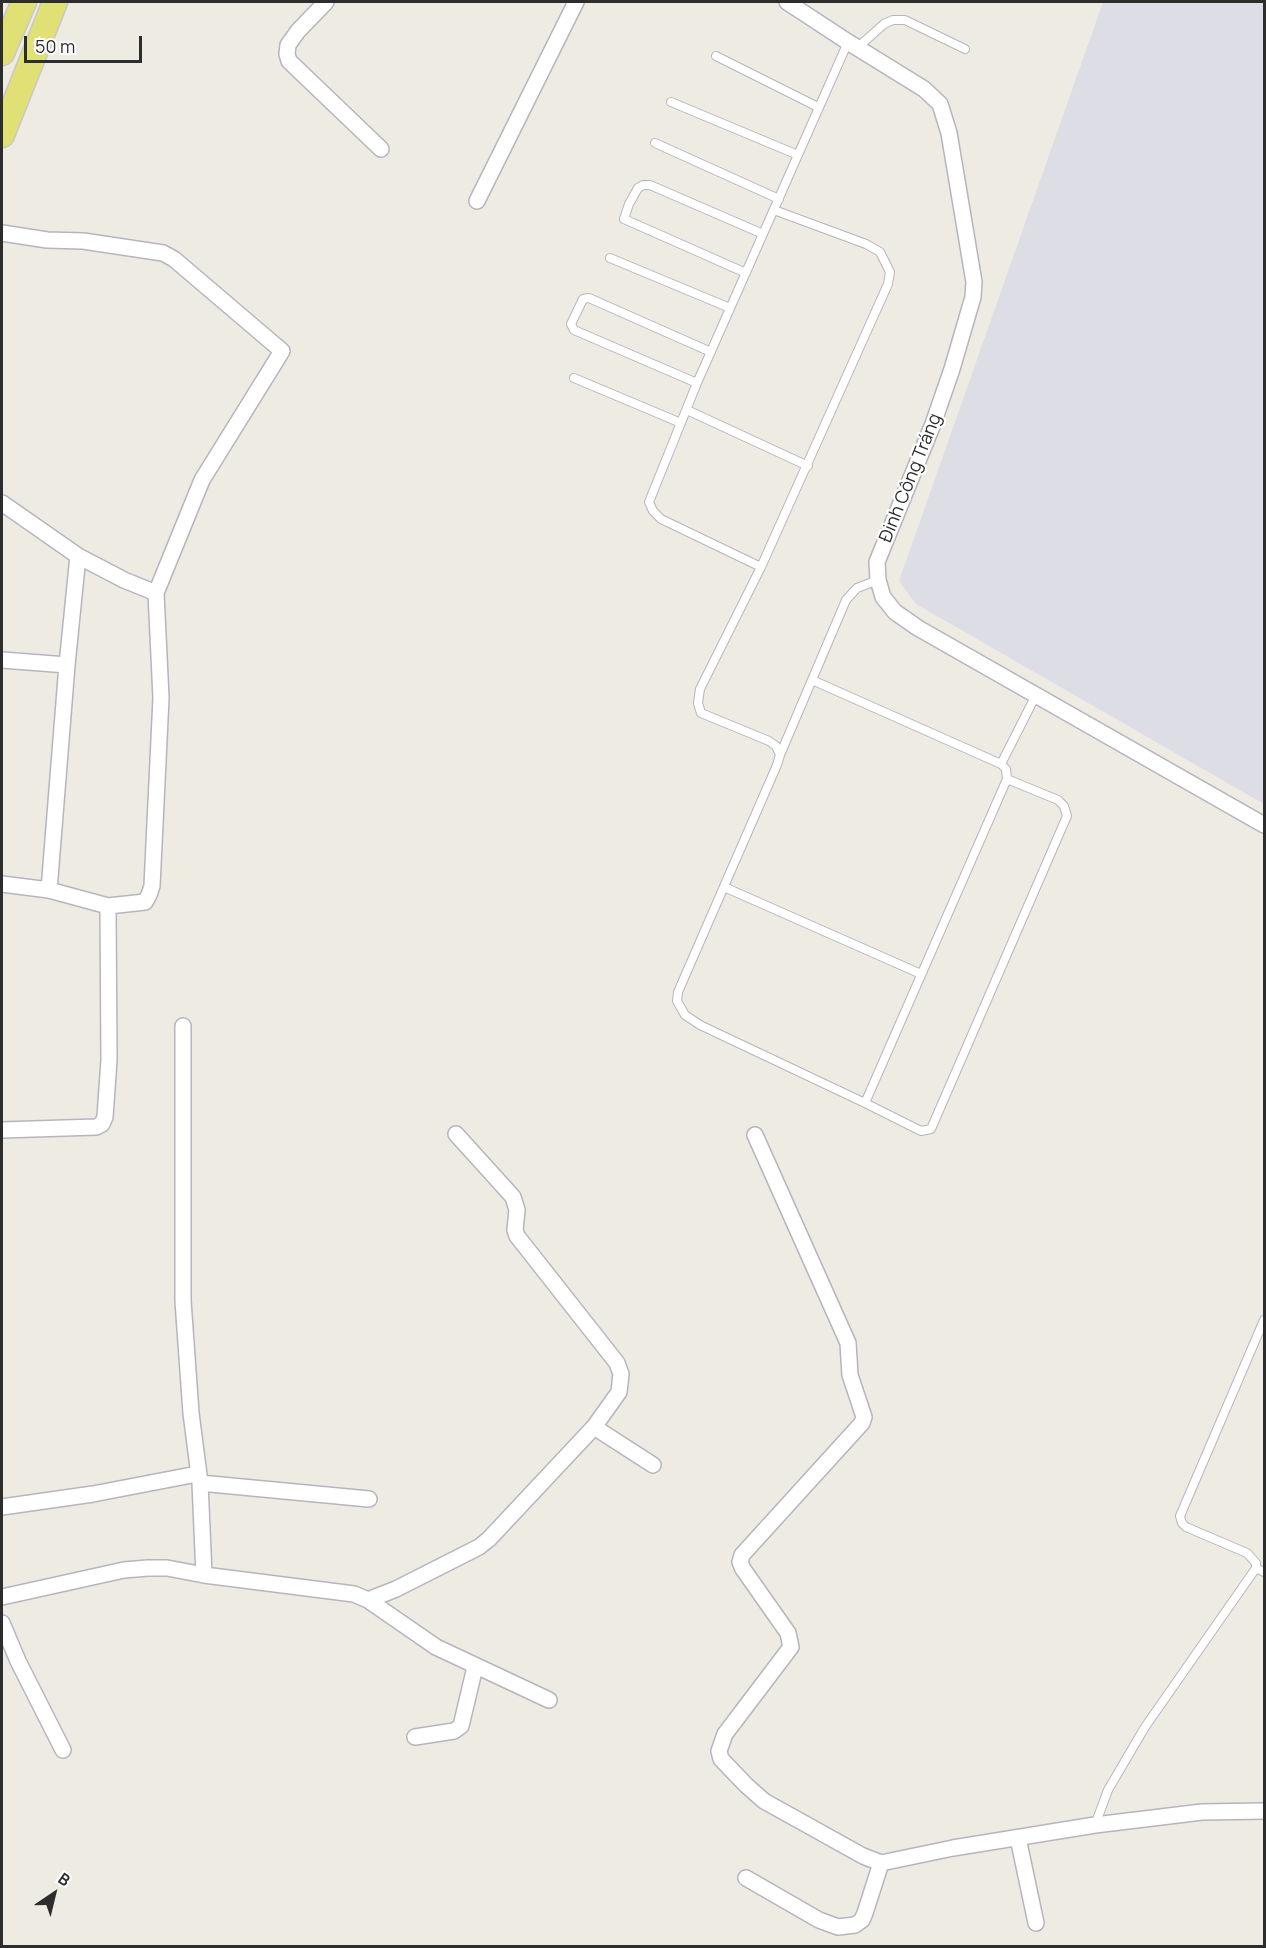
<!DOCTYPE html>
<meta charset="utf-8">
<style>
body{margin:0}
#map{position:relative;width:1266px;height:1948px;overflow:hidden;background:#edebe2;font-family:Manrope,sans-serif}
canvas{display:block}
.frame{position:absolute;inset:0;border:3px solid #2d2d2d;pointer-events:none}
.north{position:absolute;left:24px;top:1864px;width:60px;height:60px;-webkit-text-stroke:4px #fff;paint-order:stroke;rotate:35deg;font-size:16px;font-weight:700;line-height:24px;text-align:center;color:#2d2d2d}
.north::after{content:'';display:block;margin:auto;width:21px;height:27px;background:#2d2d2d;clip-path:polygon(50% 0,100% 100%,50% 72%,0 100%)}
.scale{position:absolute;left:24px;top:36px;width:118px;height:27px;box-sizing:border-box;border:3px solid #2d2d2d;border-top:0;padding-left:8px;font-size:18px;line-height:21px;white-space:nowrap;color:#2d2d2d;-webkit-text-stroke:4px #fff;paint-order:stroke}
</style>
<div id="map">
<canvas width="1266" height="1948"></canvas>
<div class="frame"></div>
<div class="north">B</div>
<div class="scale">50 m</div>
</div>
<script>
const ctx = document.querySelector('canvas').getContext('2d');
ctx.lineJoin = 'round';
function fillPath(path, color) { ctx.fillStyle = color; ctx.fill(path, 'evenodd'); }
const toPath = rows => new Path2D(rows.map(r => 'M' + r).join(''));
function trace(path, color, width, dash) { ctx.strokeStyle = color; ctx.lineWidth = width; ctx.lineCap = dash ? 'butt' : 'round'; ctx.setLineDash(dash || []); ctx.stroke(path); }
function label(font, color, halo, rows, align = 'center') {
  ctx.font = font + ' Manrope,sans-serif'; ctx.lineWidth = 4.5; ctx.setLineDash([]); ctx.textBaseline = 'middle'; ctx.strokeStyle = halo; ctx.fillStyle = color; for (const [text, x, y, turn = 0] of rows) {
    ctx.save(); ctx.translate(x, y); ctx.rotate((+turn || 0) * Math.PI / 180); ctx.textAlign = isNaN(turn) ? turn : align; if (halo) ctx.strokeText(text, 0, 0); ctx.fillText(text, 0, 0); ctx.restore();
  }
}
fillPath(toPath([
 [1103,2,1264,2,1264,804,916,604,899,581]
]), '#dddde6');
const service = toPath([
 [857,48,884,24,893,20,905,20,965,49],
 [716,56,818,107],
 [671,102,798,155],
 [655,143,779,199],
 [774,210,866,244,880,252,890,272,888,284,761,567,700,689,698,703,701,713,769,741,776,746,780,755,777,765,678,992,677,1001,685,1015,700,1025,865,1103,1007,779,1006,769,1001,764,812,680],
 [610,258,730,308],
 [746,273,624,219,629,204,638,188,643,185,650,185,763,234],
 [574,378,681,423],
 [697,383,574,330,571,324,583,299,589,298,711,352],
 [687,410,808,466],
 [761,567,661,519,653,511,649,502,697,383,848,42],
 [780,755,846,600,857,588,878,580],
 [1001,764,1036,695],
 [724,887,921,974],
 [865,1103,921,1131,931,1129,1067,816,1064,806,1058,800,1007,779],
 [1256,1568,1264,1572],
 [1095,1825,1108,1790,1145,1727,1256,1568,1256,1563,1247,1553,1186,1527,1182,1523,1180,1516,1264,1320]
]);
const minor = toPath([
 [326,2,298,31,288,45,287,54,289,61,381,149],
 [787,2,848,42,924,89,940,104,949,133,974,282,973,297,952,369,933,424,877,562,878,580,883,597,895,612,918,628,1264,825],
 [477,201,576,2],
 [2,233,47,240,83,241,163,253,174,259,282,351,202,480,156,593,161,698,152,886,149,895,145,902,108,906,49,890,2,884],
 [2,503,78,556,124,580,156,593],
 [2,660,67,665],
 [49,890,67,665,78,556],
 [183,1026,183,1301,191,1413,200,1483,204,1575],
 [2,1130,96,1127,102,1124,105,1117,109,1060,108,906],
 [456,1134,513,1197,517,1210,515,1230,517,1236,617,1363,621,1374,619,1392,594,1427],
 [755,1135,848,1343,850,1375,864,1417,862,1423,742,1555,740,1562,743,1569,788,1633,791,1647,725,1734,719,1751,721,1759,746,1785,764,1801,863,1856,881,1863,953,1848,1095,1825,1202,1812,1264,1811],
 [200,1483,369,1499],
 [2,1507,93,1494,197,1474],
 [2,1597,124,1570,148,1568,167,1568,204,1575,354,1594,368,1600,436,1647,549,1700],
 [368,1600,396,1589,479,1547,489,1539,594,1427,653,1465],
 [2,1623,18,1661,63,1750],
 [415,1737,454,1731,461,1726,475,1667],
 [1018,1838,1036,1923],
 [746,1878,819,1920,838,1927,855,1925,862,1920,865,1913,881,1863]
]);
const primary = toPath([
 [2,53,24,2],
 [2,135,55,2]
]);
trace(service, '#b6b5bf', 10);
trace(minor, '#b6b5bf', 18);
trace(primary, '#c8c8c8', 27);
trace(service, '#fff', 8);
trace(minor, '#fff', 15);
trace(primary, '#e0e074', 24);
label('18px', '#2d2d2d', '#fff', [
 ["Đinh Công Tráng",911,478,-68]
]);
</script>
